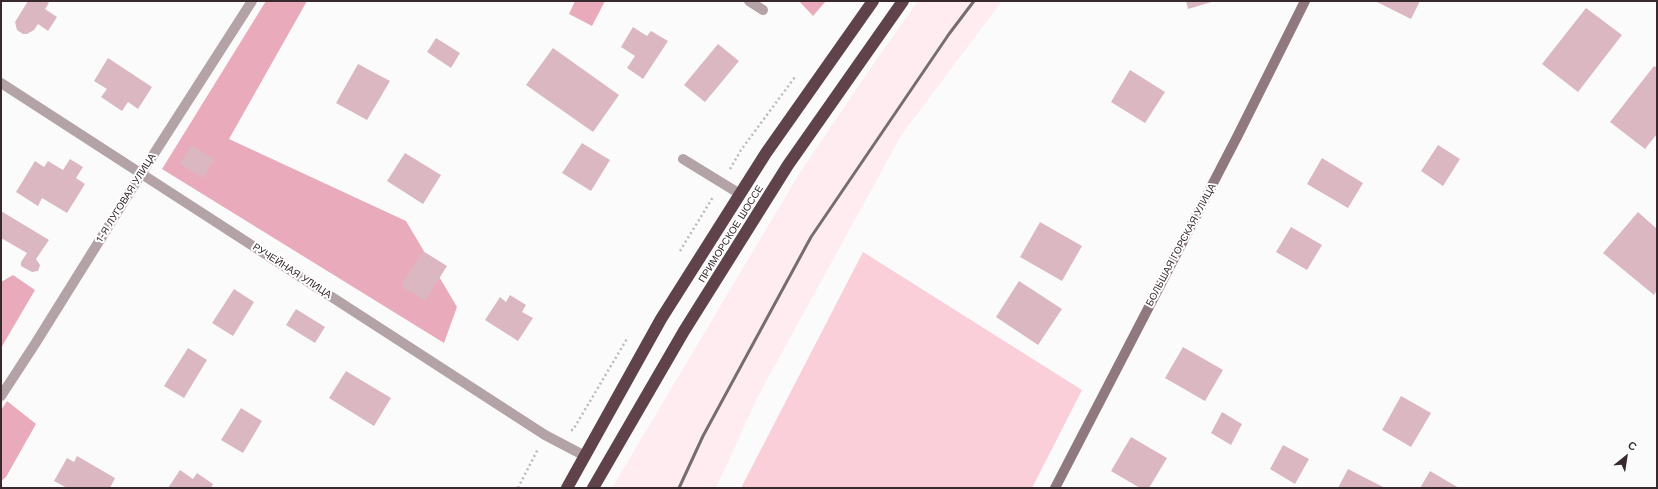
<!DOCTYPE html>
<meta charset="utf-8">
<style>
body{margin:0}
#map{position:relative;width:1658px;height:489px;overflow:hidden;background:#fbfbfb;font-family:"Work Sans",sans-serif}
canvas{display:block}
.frame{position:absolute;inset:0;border:2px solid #37292d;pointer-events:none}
.north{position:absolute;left:1606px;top:437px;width:40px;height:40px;-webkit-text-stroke:3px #fff;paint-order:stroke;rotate:30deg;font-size:11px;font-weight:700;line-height:16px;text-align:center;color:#37292d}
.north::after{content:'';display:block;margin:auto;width:14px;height:18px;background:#37292d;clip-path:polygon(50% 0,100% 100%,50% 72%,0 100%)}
</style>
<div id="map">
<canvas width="1658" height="489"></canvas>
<div class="frame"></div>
<div class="north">С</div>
</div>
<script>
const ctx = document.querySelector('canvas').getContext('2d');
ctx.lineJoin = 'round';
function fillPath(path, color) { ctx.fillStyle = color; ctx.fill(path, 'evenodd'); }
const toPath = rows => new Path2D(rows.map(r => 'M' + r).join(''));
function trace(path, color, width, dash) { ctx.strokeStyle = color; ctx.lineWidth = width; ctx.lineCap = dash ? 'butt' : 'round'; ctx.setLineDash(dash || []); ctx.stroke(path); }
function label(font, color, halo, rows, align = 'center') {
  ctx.font = font + ' "Work Sans",sans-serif'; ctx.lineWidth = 4; ctx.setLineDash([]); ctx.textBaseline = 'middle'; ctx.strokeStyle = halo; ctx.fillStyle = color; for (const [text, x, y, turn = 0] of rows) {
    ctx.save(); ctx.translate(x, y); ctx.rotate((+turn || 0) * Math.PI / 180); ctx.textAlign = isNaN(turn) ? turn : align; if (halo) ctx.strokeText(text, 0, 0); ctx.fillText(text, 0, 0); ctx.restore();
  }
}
fillPath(toPath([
 [918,1,1002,1,902,134,758,396,716,488,612,488,799,174,870,69]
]), '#feecf0');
fillPath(toPath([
 [863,252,1082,390,1032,488,741,488]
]), '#facfda');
fillPath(toPath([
 [266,1,307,1,229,139,406,221,457,307,444,343,162,169],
 [575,1,605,1,592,26,569,14],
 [799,1,826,1,813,16],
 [13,275,35,290,1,348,1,282],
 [7,401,36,424,6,477,1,481,1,410]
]), '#e9abbb');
fillPath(toPath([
 [28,1,46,1,49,3,45,9,57,17,48,31,38,24,34,30,27,34,23,34,17,30,15,22],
 [1186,1,1215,1,1188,9],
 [1377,1,1420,1,1411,19,1377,2],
 [1586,8,1622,35,1578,92,1542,64],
 [633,27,647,36,651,31,668,41,643,79,627,68,635,56,621,47],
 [436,38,460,53,451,68,427,52],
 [718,44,739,61,705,102,684,85],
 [553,48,619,95,593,132,526,85],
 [108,58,152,87,138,109,128,102,122,111,101,97,107,89,94,81],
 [358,64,390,81,367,120,336,103],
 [1654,66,1657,68,1657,134,1645,149,1610,122],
 [1130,70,1165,92,1145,123,1111,102],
 [582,143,610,160,591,191,562,173],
 [191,145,214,159,203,178,180,164],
 [1438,145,1460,159,1443,186,1421,171],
 [405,153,441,175,423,204,387,181],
 [1322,158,1363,183,1348,208,1307,184],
 [70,159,83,167,76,178,85,184,67,213,42,198,38,206,16,192,35,161,44,167,48,161,63,170],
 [1,211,49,240,36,259,40,265,38,271,32,272,21,266,21,262,27,253,1,238],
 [1638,212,1657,229,1657,290,1654,295,1603,253],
 [1040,222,1082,246,1062,281,1020,257],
 [1291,227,1322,245,1307,270,1276,252],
 [423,251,447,266,425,301,401,286],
 [1019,281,1062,309,1038,345,996,317],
 [234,289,254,302,233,336,212,323],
 [510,295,526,305,522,312,533,318,518,341,485,320,500,297,506,302],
 [296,309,325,327,315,343,286,325],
 [1183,347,1223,370,1205,401,1165,378],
 [188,348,207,360,184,398,164,386],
 [346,371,391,398,374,426,329,398],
 [1401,396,1431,413,1411,447,1382,430],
 [241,408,262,421,243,453,221,440],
 [1222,412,1242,424,1231,445,1211,433],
 [1131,437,1167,458,1149,488,1140,488,1111,471],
 [1283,445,1309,459,1295,484,1270,469],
 [77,456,115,478,110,488,67,488,54,481,67,458,74,462],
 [1348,469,1385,488,1338,488],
 [180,470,193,479,197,473,213,484,211,488,168,488],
 [1430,471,1459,488,1420,488]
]), '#dbb8c1');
trace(toPath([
 [730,169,741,150,795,77],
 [680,251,713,197],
 [571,430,573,430,628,337],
 [518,488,538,449]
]), '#bdb9ba', 2.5, [2, 3]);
trace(toPath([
 [749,1,763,10],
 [683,159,740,194]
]), '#b3a3a7', 10);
trace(toPath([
 [1,83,545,435,585,456],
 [1,396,35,344,141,174,252,1]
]), '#b3a3a7', 10);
trace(toPath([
 [1055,488,1237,137,1305,1]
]), '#8f797f', 10);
trace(toPath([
 [567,488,661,319,766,153,873,1],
 [593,488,684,331,788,165,903,1]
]), '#60434a', 12);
trace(toPath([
 [679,488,703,436,811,237,949,34,974,1]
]), '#776d70', 3);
label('10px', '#37292d', '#fff', [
 ["1-Я ЛУГОВАЯ УЛИЦА",126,198,-58],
 ["ПРИМОРСКОЕ ШОССЕ",731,234,-58],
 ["БОЛЬШАЯ ГОРСКАЯ УЛИЦА",1181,245,-62],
 ["РУЧЕЙНАЯ УЛИЦА",292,271,33]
]);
</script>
